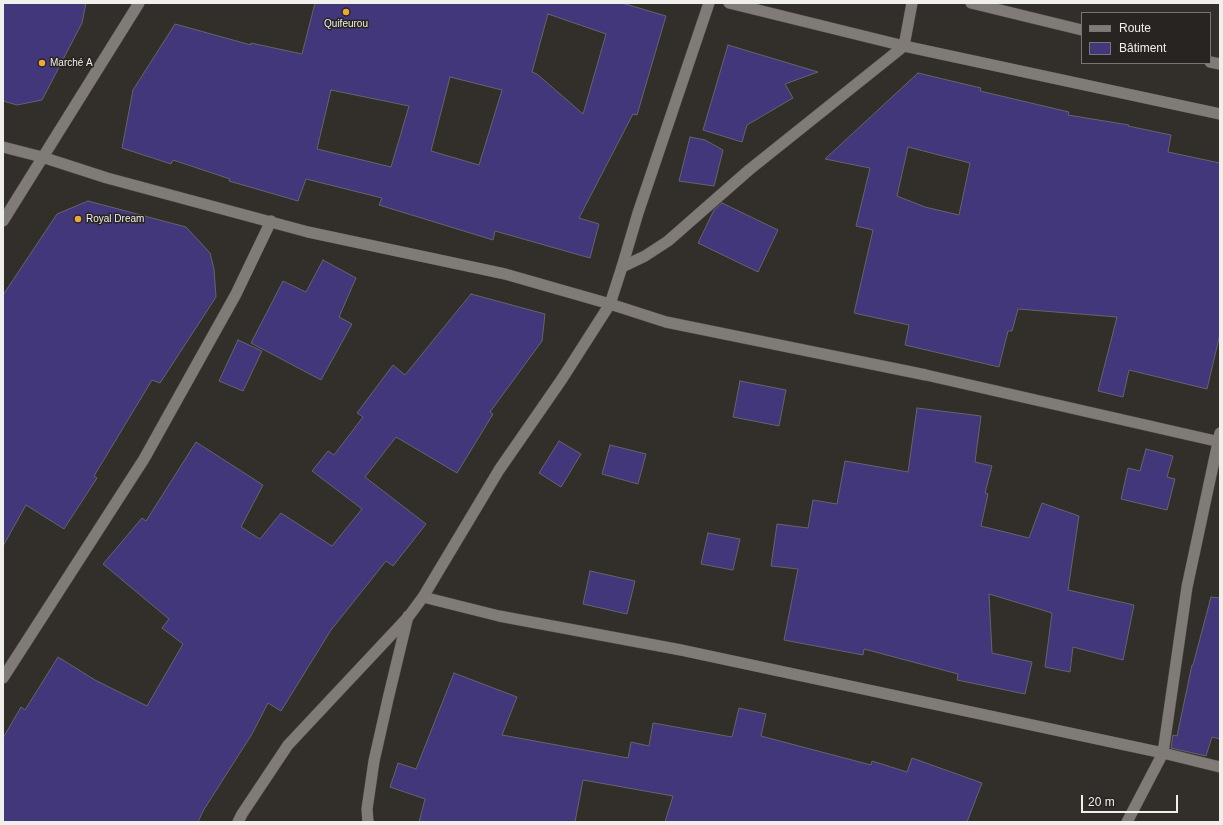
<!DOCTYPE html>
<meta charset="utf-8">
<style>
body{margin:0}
#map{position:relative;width:1223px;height:825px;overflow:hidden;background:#322e2a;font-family:Arial,sans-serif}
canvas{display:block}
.frame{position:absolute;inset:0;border:4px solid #f1efec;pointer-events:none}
.legend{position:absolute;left:1081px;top:12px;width:130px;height:52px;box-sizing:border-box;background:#282421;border:1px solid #787572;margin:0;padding:5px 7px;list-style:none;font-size:12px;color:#f1efec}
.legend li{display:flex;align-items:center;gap:8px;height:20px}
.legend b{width:20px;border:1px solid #787572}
.scale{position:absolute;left:1081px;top:795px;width:97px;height:18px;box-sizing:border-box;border:2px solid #f1efec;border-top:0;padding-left:5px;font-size:12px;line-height:14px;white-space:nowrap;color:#f1efec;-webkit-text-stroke:3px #282421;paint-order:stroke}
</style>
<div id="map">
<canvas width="1223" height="825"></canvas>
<div class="frame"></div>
<ul class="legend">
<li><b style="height:5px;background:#807b76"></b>Route</li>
<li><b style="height:11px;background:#43377c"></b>Bâtiment</li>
</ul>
<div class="scale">20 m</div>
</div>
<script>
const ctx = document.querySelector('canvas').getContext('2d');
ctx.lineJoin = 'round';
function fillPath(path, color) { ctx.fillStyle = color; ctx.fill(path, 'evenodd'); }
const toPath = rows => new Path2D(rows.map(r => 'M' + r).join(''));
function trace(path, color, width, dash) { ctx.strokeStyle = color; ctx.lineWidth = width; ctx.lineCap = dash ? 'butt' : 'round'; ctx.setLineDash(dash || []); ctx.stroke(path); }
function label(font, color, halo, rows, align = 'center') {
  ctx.font = font + ' Arial,sans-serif'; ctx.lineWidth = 3; ctx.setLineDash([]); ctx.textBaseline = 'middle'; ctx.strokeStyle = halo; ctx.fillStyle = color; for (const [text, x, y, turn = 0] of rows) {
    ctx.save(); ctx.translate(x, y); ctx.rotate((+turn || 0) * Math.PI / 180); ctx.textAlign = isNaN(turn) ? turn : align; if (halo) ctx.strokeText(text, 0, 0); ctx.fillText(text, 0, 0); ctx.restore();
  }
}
const building = toPath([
 [3,3,86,3,82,23,42,100,17,105,3,101,3,3],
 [315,3,622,3,666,16,637,115,633,114,579,218,599,224,590,258,495,231,493,240,379,205,382,198,306,179,298,201,229,181,230,179,173,160,171,164,122,148,133,90,175,24,251,45,251,43,302,54,315,3],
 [548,14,606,34,583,114,537,74,532,72,548,14],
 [450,77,502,90,479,165,431,151,450,77],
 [331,90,409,106,391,167,317,149,331,90],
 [728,45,818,72,785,84,793,98,747,125,742,142,703,130,728,45],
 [918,73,981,88,980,91,1069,112,1068,115,1129,125,1128,126,1171,135,1168,152,1220,163,1220,334,1207,389,1129,370,1123,397,1098,391,1117,317,1018,309,1012,331,1008,331,999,367,905,345,909,325,854,313,873,230,856,226,870,168,825,159,918,73],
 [908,147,970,163,959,215,925,207,897,196,908,147],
 [690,137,705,140,723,150,714,186,679,181,690,137],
 [88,201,186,227,210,253,214,269,216,297,160,383,152,380,94,476,97,478,64,529,26,505,3,546,3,295,57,214,88,201],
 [722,203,778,230,758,272,698,243,714,210,722,203],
 [323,260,356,278,339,317,352,324,321,380,251,343,283,281,306,292,323,260],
 [471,294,545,314,542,341,490,412,493,414,457,473,396,437,365,477,426,524,393,566,386,561,331,630,281,711,268,703,252,734,203,811,198,822,3,822,3,738,21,707,25,710,58,657,95,680,147,706,183,644,162,628,169,619,103,564,142,518,146,521,196,442,263,485,241,527,260,539,281,513,332,546,362,509,312,471,328,451,334,455,363,417,357,413,393,365,405,375,471,294],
 [238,340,262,351,243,391,219,381,238,340],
 [740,381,786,390,779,426,733,417,740,381],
 [917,408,981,416,975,462,992,466,985,493,988,494,981,526,1029,538,1042,503,1079,516,1068,590,1134,605,1123,660,1073,647,1070,672,1045,667,1052,613,989,594,992,653,1032,662,1025,694,957,680,958,674,864,649,863,655,784,640,798,569,771,566,777,524,808,528,813,500,837,504,845,461,908,472,917,408],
 [559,441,581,454,561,487,539,473,559,441],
 [610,445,646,454,638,484,602,474,610,445],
 [1146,449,1173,456,1167,477,1175,479,1167,510,1121,499,1128,468,1140,471,1146,449],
 [708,533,740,539,733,570,701,564,708,533],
 [590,571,635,581,627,614,583,604,590,571],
 [1211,597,1220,598,1220,739,1212,737,1206,756,1171,748,1173,735,1177,736,1192,665,1193,665,1211,597],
 [454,673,517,697,502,735,628,758,631,742,649,746,653,723,732,737,739,708,766,714,761,736,871,765,872,761,907,772,912,758,982,783,967,822,665,822,673,796,583,780,575,822,419,822,425,799,390,787,398,763,416,769,454,673]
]);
fillPath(building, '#43377c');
trace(building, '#65646a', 1);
const minor = toPath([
 [622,267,645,256,668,241,749,170,904,46,912,3],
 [423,597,499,616,681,650,1163,753,1220,767],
 [238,822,242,814,288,745,409,616,423,597,499,470,562,379,610,304,666,322,926,375,1220,442],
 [368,822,367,809,374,761,388,699,408,616],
 [1127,822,1163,753,1187,587,1220,433]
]);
const tertiary = toPath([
 [729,3,904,46,1220,114],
 [971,3,1082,30],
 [1210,62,1220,64],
 [3,147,42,157,107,178,308,232,505,274,610,304,622,267,638,213,709,3],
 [3,221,139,3],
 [3,678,144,459,236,294,271,221]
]);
trace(minor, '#4e4a47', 12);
trace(tertiary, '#4e4a47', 12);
trace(minor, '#807b76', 11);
trace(tertiary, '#807b76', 11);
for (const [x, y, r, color] of [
 [346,12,4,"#eda83b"],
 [42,63,4,"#eda83b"],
 [78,219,4,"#eda83b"]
]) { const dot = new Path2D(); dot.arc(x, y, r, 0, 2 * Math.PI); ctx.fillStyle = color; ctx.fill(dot); trace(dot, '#282421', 1.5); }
label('10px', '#f1efec', '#282421', [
 ["Quifeurou",346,24,"center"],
 ["Marché A",50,63],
 ["Royal Dream",86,219]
], 'left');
</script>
